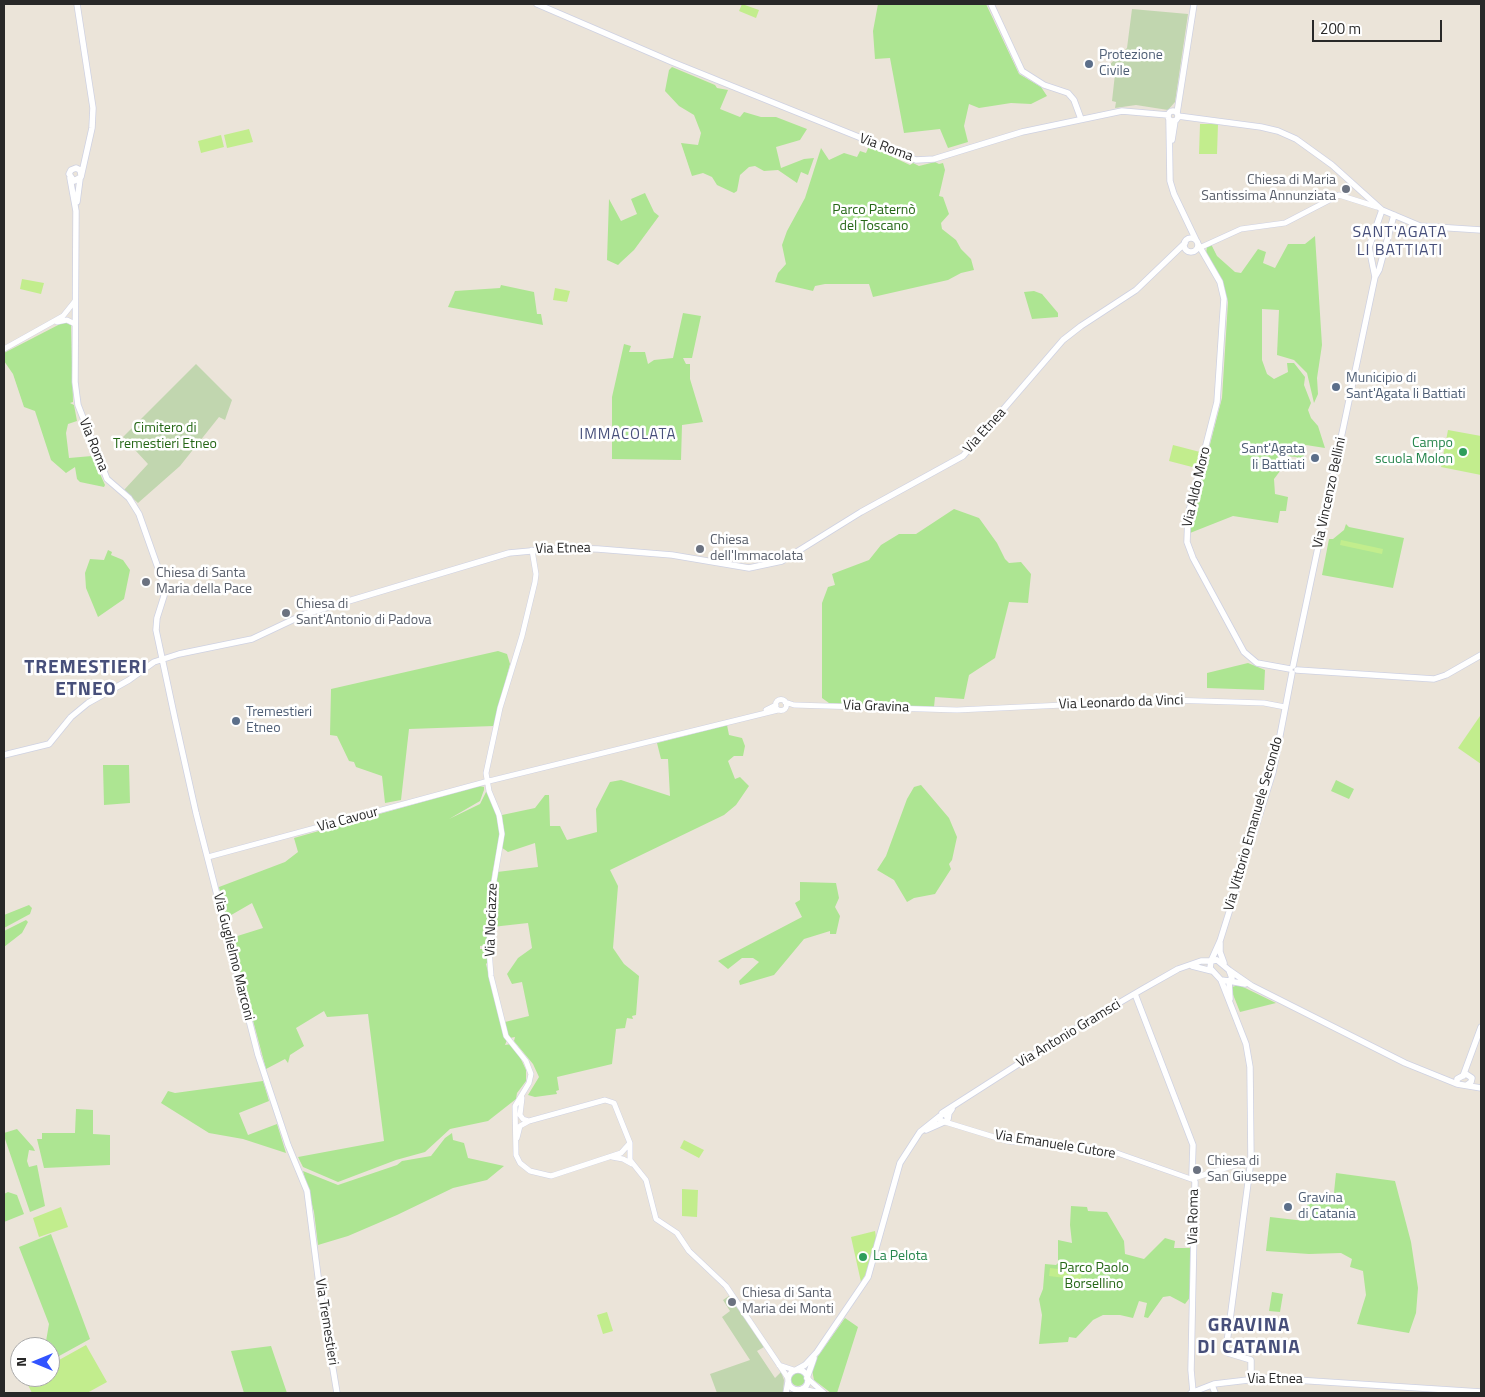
<!DOCTYPE html>
<meta charset="utf-8">
<style>
body{margin:0}
#map{position:relative;width:1485px;height:1397px;overflow:hidden;background:#ebe4d9;font-family:"Titillium Web",sans-serif}
canvas{display:block}
.frame{position:absolute;inset:0;border:5px solid #282828;pointer-events:none}
.north{position:absolute;left:10px;top:1337px;width:50px;height:50px;box-sizing:border-box;background:#fff;border:1px solid #a9a9a9;border-radius:50%;rotate:270deg;font-size:14px;font-weight:700;line-height:20px;text-align:center;color:#282828}
.north::after{content:'';display:block;margin:auto;width:18px;height:22px;background:#3254ff;clip-path:polygon(50% 0,100% 100%,50% 72%,0 100%)}
.scale{position:absolute;left:1312px;top:20px;width:130px;height:22px;box-sizing:border-box;border:2px solid #282828;border-top:0;padding-left:6px;font-size:15px;line-height:18px;white-space:nowrap;color:#282828;-webkit-text-stroke:4px #fff;paint-order:stroke}
</style>
<div id="map">
<canvas width="1485" height="1397"></canvas>
<div class="frame"></div>
<div class="north">N</div>
<div class="scale">200 m</div>
</div>
<script>
const ctx = document.querySelector('canvas').getContext('2d');
ctx.lineJoin = 'round';
function fillPath(path, color) { ctx.fillStyle = color; ctx.fill(path, 'evenodd'); }
const toPath = rows => new Path2D(rows.map(r => 'M' + r).join(''));
function trace(path, color, width, dash) { ctx.strokeStyle = color; ctx.lineWidth = width; ctx.lineCap = dash ? 'butt' : 'round'; ctx.setLineDash(dash || []); ctx.stroke(path); }
function label(font, color, halo, rows, align = 'center') {
  ctx.font = font + ' "Titillium Web",sans-serif'; ctx.lineWidth = 5; ctx.setLineDash([]); ctx.textBaseline = 'middle'; ctx.strokeStyle = halo; ctx.fillStyle = color; for (const [text, x, y, turn = 0] of rows) {
    ctx.save(); ctx.translate(x, y); ctx.rotate((+turn || 0) * Math.PI / 180); ctx.textAlign = isNaN(turn) ? turn : align; if (halo) ctx.strokeText(text, 0, 0); ctx.fillText(text, 0, 0); ctx.restore();
  }
}
fillPath(toPath([
 [878,4,986,4,1019,74,1041,87,1047,96,1031,104,1011,103,979,108,969,104,964,126,968,142,948,148,940,129,904,133,890,58,875,59,873,31],
 [672,67,715,85,717,88,728,90,720,109,740,117,744,112,761,117,776,117,807,129,800,140,776,147,781,168,804,159,814,158,808,175,801,172,797,183,778,170,764,171,755,166,749,167,740,175,737,191,734,193,717,185,712,177,703,173,692,176,681,143,698,145,701,133,694,115,679,106,665,91,669,70],
 [869,146,910,165,913,163,919,166,935,162,939,164,943,163,945,170,939,196,943,197,949,214,941,223,942,229,956,240,961,249,971,259,974,270,961,273,948,280,873,297,869,284,825,284,815,286,813,291,775,282,778,273,786,264,782,245,787,231,805,198,821,148,829,160,844,153,857,157,860,151,866,153],
 [645,193,654,212,659,216,634,250,621,262,618,265,607,260,609,199,621,221,637,214,631,199],
 [1315,236,1322,345,1317,378,1318,394,1314,403,1307,373,1294,360,1277,355,1279,310,1262,309,1262,360,1267,374,1274,379,1288,372,1287,363,1294,363,1305,377,1304,385,1311,403,1308,410,1311,418,1318,426,1325,448,1306,445,1302,465,1296,464,1297,457,1284,456,1279,461,1278,463,1283,467,1274,479,1275,494,1288,497,1286,511,1280,511,1278,523,1233,516,1190,533,1191,518,1222,398,1228,302,1222,279,1206,254,1207,246,1211,244,1217,256,1235,272,1241,273,1258,249,1266,252,1263,263,1275,268,1288,244,1305,244],
 [501,285,534,292,537,314,541,314,543,325,448,307,455,291,500,288],
 [1034,291,1042,294,1058,313,1058,317,1032,319,1024,292],
 [683,313,701,316,692,358,683,358,686,364,690,364,690,379,703,422,682,425,681,460,612,459,612,397,624,344,631,346,629,352,645,352,648,364,654,360,673,358],
 [64,322,71,325,73,402,70,403,74,405,77,421,68,424,66,433,69,458,92,456,105,485,104,487,80,482,77,479,75,467,66,473,51,460,35,411,24,407,13,374,4,361,4,353],
 [954,509,979,518,997,543,1005,559,1009,563,1021,562,1031,574,1028,603,1009,602,995,658,969,675,964,699,935,697,934,707,829,703,822,698,822,603,828,587,835,585,832,574,869,560,881,545,899,534,916,534],
 [1346,524,1349,527,1404,538,1393,588,1322,575,1329,539,1333,539,1344,530],
 [108,550,112,552,111,555,123,560,130,570,124,599,98,617,86,588,85,573,90,559,104,560],
 [498,651,507,654,510,664,494,726,409,729,401,800,385,803,382,776,356,767,354,762,349,761,337,736,330,735,331,689],
 [1248,663,1265,670,1264,690,1207,688,1207,673],
 [727,725,729,735,742,738,745,746,743,756,734,756,728,761,735,779,740,777,749,786,736,805,724,815,610,870,618,886,613,948,624,964,639,976,636,1015,632,1016,633,1019,627,1018,625,1028,616,1029,612,1064,557,1077,559,1090,556,1091,557,1094,535,1097,528,1095,539,1077,533,1064,514,1041,515,1037,510,1038,508,1035,505,1022,529,1016,522,982,512,984,507,974,518,958,532,948,528,923,492,927,495,892,498,891,495,887,497,872,538,867,535,843,508,852,501,847,504,832,502,815,535,808,545,795,549,795,550,826,560,826,567,840,597,832,596,809,610,782,621,780,670,796,668,759,661,759,657,743],
 [103,765,129,765,130,803,104,805],
 [1336,780,1354,789,1349,799,1331,791],
 [921,785,949,818,957,837,952,860,949,864,951,869,935,894,914,898,907,902,894,880,877,870,886,856,907,799,914,787],
 [479,786,484,787,484,790,480,801,449,819,480,804,487,790,497,814,500,835,492,875,488,945,480,946,480,949,488,949,488,962,486,964,503,1032,507,1040,505,1045,511,1044,520,1057,526,1070,526,1081,517,1093,516,1099,488,1121,450,1129,425,1152,396,1160,338,1182,303,1167,298,1157,384,1141,368,1014,327,1017,324,1011,296,1028,304,1046,290,1055,288,1063,285,1059,266,1069,231,938,263,928,252,903,226,918,219,887,285,862,298,852,294,838],
 [800,882,836,883,839,898,835,907,840,916,836,934,830,934,830,931,804,939,774,975,740,985,739,981,741,979,759,962,753,958,742,958,728,969,718,961,802,917,795,903,800,900],
 [29,905,32,908,30,914,4,928,4,915],
 [26,920,28,922,22,933,4,947,4,931],
 [1239,985,1276,1003,1240,1012,1232,992,1232,987],
 [263,1081,269,1101,239,1113,248,1135,277,1124,286,1153,243,1139,209,1133,161,1103,168,1091,175,1093],
 [76,1109,93,1110,93,1134,110,1135,110,1165,44,1168,37,1139,42,1139,42,1133,75,1133],
 [17,1129,33,1147,35,1151,29,1150,27,1161,29,1167,37,1165,45,1206,30,1212,4,1136,4,1133],
 [452,1133,453,1140,464,1143,468,1158,504,1166,487,1180,453,1188,397,1215,348,1236,318,1245,314,1212,303,1171,338,1185,397,1165,402,1161,431,1156,445,1138],
 [1336,1173,1395,1181,1411,1242,1418,1288,1416,1313,1409,1333,1357,1324,1366,1295,1363,1271,1350,1267,1352,1259,1341,1253,1309,1254,1266,1251,1270,1217,1305,1221,1308,1198,1333,1202],
 [8,1192,17,1195,24,1214,4,1222,4,1194],
 [1071,1206,1087,1207,1088,1211,1107,1212,1124,1241,1125,1254,1144,1259,1165,1238,1175,1241,1174,1248,1192,1248,1190,1256,1192,1258,1191,1296,1185,1304,1170,1296,1163,1297,1148,1318,1144,1317,1147,1303,1139,1301,1133,1318,1120,1315,1103,1315,1093,1320,1076,1338,1069,1337,1068,1342,1039,1344,1042,1315,1039,1299,1043,1289,1045,1264,1056,1265,1058,1263,1058,1240,1072,1243,1070,1225],
 [51,1234,90,1339,50,1361,50,1347,45,1347,49,1324,19,1247],
 [1272,1292,1283,1294,1280,1312,1269,1311],
 [845,1318,858,1327,837,1393,831,1393,814,1380,812,1370,816,1359],
 [271,1346,287,1393,244,1393,231,1351],
 '791 1379a7 7 0 1 1 14 0a7 7 0 1 1-14 0Z'
]), '#ade592');
fillPath(toPath([
 [1132,9,1188,14,1175,102,1168,110,1136,105,1115,108,1116,102,1112,101,1115,74,1108,66,1127,48],
 [196,364,232,400,225,420,219,417,180,466,138,503,124,490,148,464,123,437],
 [729,1296,764,1347,757,1351,775,1378,781,1372,784,1380,783,1393,717,1393,710,1374,750,1360,722,1317,730,1311,723,1300]
]), '#c1d6af');
fillPath(toPath([
 [742,4,759,10,756,18,739,11],
 [1200,124,1218,124,1217,154,1199,154],
 [249,129,253,142,227,148,224,135],
 [221,135,224,147,201,153,198,141],
 [22,279,44,283,41,294,20,289],
 [555,288,570,291,567,302,553,300],
 [1448,430,1481,436,1481,475,1441,467],
 [1173,445,1200,452,1196,468,1169,461],
 [1341,540,1383,549,1382,554,1340,545],
 [1480,716,1481,717,1481,764,1458,748],
 [684,1140,704,1150,699,1158,680,1148],
 [682,1189,698,1190,697,1217,682,1216],
 [61,1207,68,1227,39,1237,33,1218],
 [875,1231,876,1238,867,1272,861,1282,851,1237],
 [1058,1265,1082,1269,1081,1280,1049,1276,1050,1268,1058,1269],
 [607,1312,613,1331,603,1334,597,1315],
 [86,1345,107,1382,87,1393,32,1393,25,1379,29,1377,50,1377,50,1365]
]), '#c2ed8d');
const tertiary = toPath([
 [1197,249,1241,229,1285,223,1339,195,1377,207],
 [57,322,67,320,75,324],
 [4,349,63,316,75,301],
 [532,550,536,574,535,582,522,636,500,708,486,773,489,791,499,815,502,834,492,893,489,949,491,976,506,1036,526,1061,531,1074,529,1083,515,1106,516,1155,520,1163,530,1171,551,1176,621,1153,630,1143],
 '775.5 705a5.5 5.5 0 1 1 11 0a5.5 5.5 0 1 1-11 0Z',
 [785,702,794,705,957,710,1170,700,1264,703,1285,707],
 [766,710,776,705],
 [208,857,485,782,778,710],
 [522,1098,520,1115,523,1119,529,1121],
 [945,1122,1007,1141,1117,1153,1191,1179,1251,1160],
 [517,1138,520,1126,529,1121,605,1100,614,1103,630,1143,630,1160,646,1180,656,1219,677,1233,689,1251,726,1286,788,1378],
 [612,1157,623,1159,632,1164],
 [779,1365,794,1370],
 [807,1378,824,1393],
 [802,1389,822,1393]
]);
const secondary = toPath([
 [77,4,93,108,92,128,81,177,74,181,69,174,71,170,76,168,80,170,81,175],
 [537,4,672,62,916,160,934,159,1022,132,1122,111,1168,115],
 [991,4,1022,71,1044,85,1068,93,1074,100,1081,119],
 '1168 116a5 5 0 1 1 10 0a5 5 0 1 1-10 0Z',
 [1177,113,1194,4],
 [1178,116,1261,127,1278,131,1296,139,1332,165,1382,210,1420,226,1481,230],
 [1169,119,1170,181,1174,194,1196,240],
 [1172,140,1175,121],
 [70,178,76,211,75,382,78,405,107,479,129,498,139,514,163,582,164,596,157,618,156,630,175,719,196,813,258,1055,288,1145,307,1191,319,1284,337,1393],
 [77,202,80,179],
 '1184 245a7 7 0 1 1 14 0a7 7 0 1 1-14 0Z',
 [1198,244,1220,282,1224,299,1223,313,1217,402,1188,515,1187,542,1193,558,1244,652,1257,663,1290,669],
 [1375,277,1379,270,1394,215],
 [1293,666,1375,277,1369,247,1382,210],
 [1297,670,1434,679,1446,675,1481,655],
 [4,755,49,744,71,717,88,703,129,680,154,662,179,654,252,639,305,614,509,553,563,548,598,549,672,555,749,568,782,561,861,512,963,456,1063,340,1081,326,1136,290,1185,243],
 [1220,943,1220,952,1224,963],
 [1217,960,1229,970,1232,978,1229,981,1221,980,1210,968,1211,961,1217,960],
 [1192,966,1212,971],
 [1229,970,1252,986,1405,1063,1457,1084,1481,1088],
 [1221,980,1246,1044,1250,1067,1251,1160,1226,1350,1228,1353,1251,1360,1251,1379],
 [1135,994,1193,1145,1192,1175,1195,1182,1191,1370,1193,1392],
 [1230,999,1229,981,1245,984],
 [1463,1076,1481,1027],
 [1457,1084,1457,1079,1466,1074,1472,1078,1471,1082,1467,1085],
 [942,1113,1056,1040,1141,990,1178,969,1201,961,1211,961,1220,941,1273,772,1292,673],
 [948,1117,943,1113,939,1118,942,1122,946,1121,948,1119,949,1113,952,1109],
 [926,1130,944,1122],
 [796,1370,805,1365,817,1352,868,1277,900,1163,920,1132,940,1116],
 '788 1380a10 10 0 1 1 20 0a10 10 0 1 1-20 0Z',
 [807,1378,814,1358],
 [1212,1385,1215,1393],
 [786,1393,788,1382],
 [1191,1393,1214,1384,1265,1378,1481,1392]
]);
trace(tertiary, '#ced1e2', 6);
trace(secondary, '#ced1e2', 7);
trace(tertiary, '#fff', 5);
trace(secondary, '#fff', 5.5);
for (const [x, y, r, color] of [
 [1089,64,5,"#5c6f8a"],
 [1346,189,5,"#6b7280"],
 [1336,387,5,"#5c6f8a"],
 [1463,452,5,"#2e9e5b"],
 [1315,458,5,"#5c6f8a"],
 [700,549,5,"#6b7280"],
 [146,582,5,"#6b7280"],
 [286,613,5,"#6b7280"],
 [236,721,5,"#5c6f8a"],
 [1197,1170,5,"#6b7280"],
 [1288,1207,5,"#5c6f8a"],
 [863,1257,5,"#2e9e5b"],
 [732,1302,5,"#6b7280"]
]) { const dot = new Path2D(); dot.arc(x, y, r, 0, 2 * Math.PI); ctx.fillStyle = color; ctx.fill(dot); trace(dot, '#fff', 2); }
label('14px', '#4e5e75', '#fff', [
 ["Protezione",1099,56],
 ["Civile",1099,72],
 ["Municipio di",1346,379],
 ["Sant'Agata li Battiati",1346,395],
 ["Sant'Agata",1305,450,"right"],
 ["li Battiati",1305,466,"right"],
 ["Tremestieri",246,713],
 ["Etneo",246,729],
 ["Gravina",1298,1199],
 ["di Catania",1298,1215]
], 'left');
label('14px', '#282828', '#fff', [
 ["Via Roma",886,148,20],
 ["Via Etnea",985,431,-48],
 ["Via Roma",93,445,68],
 ["Via Aldo Moro",1197,487,-77],
 ["Via Vincenzo Bellini",1330,493,-78],
 ["Via Etnea",563,549,-1],
 ["Via Leonardo da Vinci",1121,703,-2],
 ["Via Gravina",876,707,2],
 ["Via Cavour",348,820,-15],
 ["Via Vittorio Emanuele Secondo",1254,824,-74],
 ["Via Nociazze",492,920,-88],
 ["Via Guglielmo Marconi",233,957,76],
 ["Via Antonio Gramsci",1069,1034,-31],
 ["Via Emanuele Cutore",1055,1145,9],
 ["Via Roma",1194,1217,-89],
 ["Via Tremestieri",326,1322,81],
 ["Via Etnea",1275,1380]
]);
label('14px', '#5b616d', '#fff', [
 ["Chiesa di Maria",1336,181,"right"],
 ["Santissima Annunziata",1336,197,"right"],
 ["Chiesa",710,541],
 ["dell'Immacolata",710,557],
 ["Chiesa di Santa",156,574],
 ["Maria della Pace",156,590],
 ["Chiesa di",296,605],
 ["Sant'Antonio di Padova",296,621],
 ["Chiesa di",1207,1162],
 ["San Giuseppe",1207,1178],
 ["Chiesa di Santa",742,1294],
 ["Maria dei Monti",742,1310]
], 'left');
label('14px', '#256716', '#fff', [
 ["Parco Paternò",874,211],
 ["del Toscano",874,227],
 ["Cimitero di",165,429],
 ["Tremestieri Etneo",165,445],
 ["Parco Paolo",1094,1269],
 ["Borsellino",1094,1285]
]);
label('14px', '#27864d', '#fff', [
 ["Campo",1453,444],
 ["scuola Molon",1453,460],
 ["La Pelota",873,1257,"left"]
], 'right');
ctx.letterSpacing = '1px';
label('15px', '#474f7a', '#fff', [
 ["IMMACOLATA",628,435]
]);
ctx.letterSpacing = '0px';
ctx.letterSpacing = '1px';
label('16px', '#474f7a', '#fff', [
 ["SANT'AGATA",1400,233],
 ["LI BATTIATI",1400,251]
]);
ctx.letterSpacing = '0px';
ctx.letterSpacing = '1px';
label('bold 19px', '#474f7a', '#fff', [
 ["TREMESTIERI",86,668],
 ["ETNEO",86,690],
 ["GRAVINA",1249,1326],
 ["DI CATANIA",1249,1348]
]);
ctx.letterSpacing = '0px';
</script>
